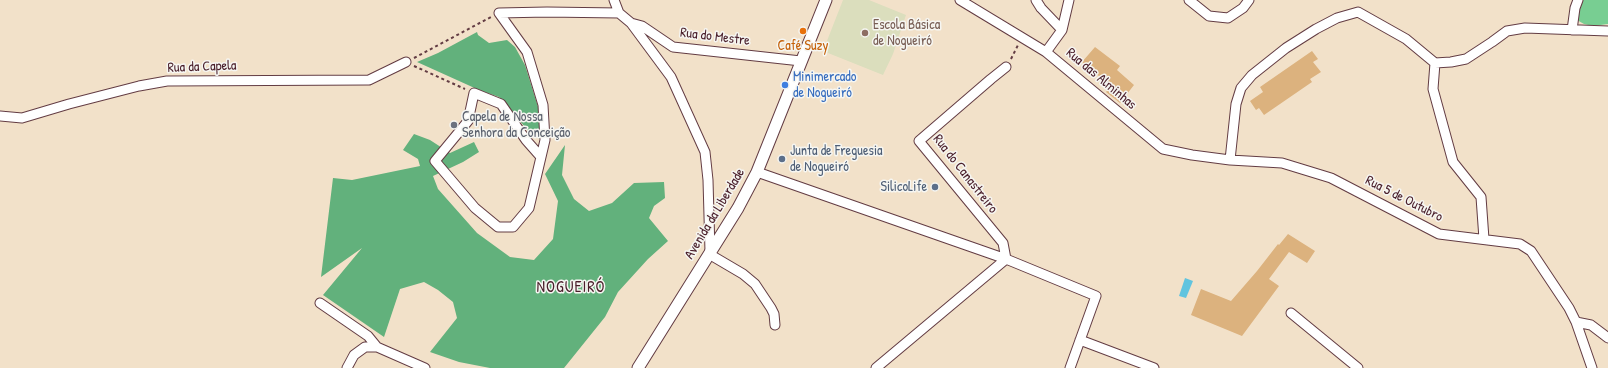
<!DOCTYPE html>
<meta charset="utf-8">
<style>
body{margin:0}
canvas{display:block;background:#f2e1c9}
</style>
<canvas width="1608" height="368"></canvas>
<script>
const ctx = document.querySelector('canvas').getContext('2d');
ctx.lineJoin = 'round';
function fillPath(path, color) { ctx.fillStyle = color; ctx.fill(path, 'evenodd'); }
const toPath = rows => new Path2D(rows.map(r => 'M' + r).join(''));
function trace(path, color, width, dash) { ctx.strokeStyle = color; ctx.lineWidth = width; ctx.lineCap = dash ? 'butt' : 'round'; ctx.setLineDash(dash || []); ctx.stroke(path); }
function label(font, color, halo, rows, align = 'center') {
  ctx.font = font + ' "Patrick Hand",sans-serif'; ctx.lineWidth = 3; ctx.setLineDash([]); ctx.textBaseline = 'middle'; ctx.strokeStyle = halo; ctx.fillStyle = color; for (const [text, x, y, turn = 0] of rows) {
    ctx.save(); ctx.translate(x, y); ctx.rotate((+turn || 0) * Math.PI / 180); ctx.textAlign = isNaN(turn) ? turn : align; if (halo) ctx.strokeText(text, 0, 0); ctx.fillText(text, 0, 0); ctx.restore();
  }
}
fillPath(toPath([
 [843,0,869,0,906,15,893,54,883,75,823,51]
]), '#dbdebd');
fillPath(toPath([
 [1581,0,1608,0,1608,24,1593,26,1584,24,1577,20,1577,9]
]), '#78ce92');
fillPath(toPath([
 [477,32,478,35,489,43,507,40,515,47,525,65,539,110,540,139,530,133,510,109,499,97,479,90,417,62,438,53],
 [414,134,430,140,450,153,474,142,479,152,463,162,433,176,438,189,477,233,510,257,534,260,553,239,558,201,545,174,565,145,562,175,574,199,589,211,612,203,634,183,664,182,665,198,654,206,649,218,668,241,648,259,618,292,605,317,564,368,490,368,459,362,430,352,457,318,453,302,438,290,424,282,400,289,384,337,323,295,362,248,321,277,333,178,352,180,420,166,418,159,403,150]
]), '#62b17c');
fillPath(toPath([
 [1185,278,1193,281,1186,298,1179,296]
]), '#61c4df');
fillPath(toPath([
 [1095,47,1120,66,1117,70,1134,85,1120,103,1106,92,1111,86,1082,62],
 [1312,51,1318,59,1313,62,1321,72,1310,79,1312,82,1264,115,1259,108,1256,110,1250,101,1263,92,1260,87],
 [1288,234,1315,251,1307,263,1289,252,1269,279,1279,286,1242,336,1191,315,1201,289,1231,301,1257,271,1278,244,1279,245]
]), '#dcb27e');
const minor = toPath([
 [614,0,619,13],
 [960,0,1046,52,1163,149,1192,155,1230,160,1282,163,1331,178,1439,234,1520,244,1531,251,1569,308,1576,322,1592,368],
 [1036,0,1041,8,1062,30],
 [1189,0,1209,16,1228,18,1243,8,1249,0],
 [631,23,642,26,673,47,801,61],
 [1572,30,1575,8,1578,0],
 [1046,52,1062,30,1069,0],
 [1435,63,1433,89,1453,162,1481,197,1484,239],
 [1435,63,1451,62,1466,59,1492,42,1507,31,1525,28,1608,31],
 [0,116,22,118,69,104,139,86,167,81,369,80,406,62],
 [541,157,526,140,501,104,474,93,468,121,435,161,475,208,498,227,513,227,529,208,545,140,543,105,527,52,499,13,547,12,619,13,631,23,671,77,705,152,708,180,710,252],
 [1230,160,1236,104,1241,88,1252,75,1286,48,1316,29,1337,18,1358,12,1406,39,1435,63],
 [757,172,1006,259,1096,296,1070,368],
 [709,254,743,274,755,284,771,308,774,314,775,325],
 [1006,259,1003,243,919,141,991,79,1006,67],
 [320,303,368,336,377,347],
 [1291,313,1358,368],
 [1576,322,1591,325,1608,338],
 [1080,340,1154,368],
 [347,368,354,355,365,347,377,347,425,368],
 [876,368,1006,259]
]);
const tertiary = toPath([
 [638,368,738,208,757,172,826,0]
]);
trace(minor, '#633c43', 11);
trace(tertiary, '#633c43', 13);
trace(toPath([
 [414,58,491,17],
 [1011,59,1018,45],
 [414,66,465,89]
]), '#633c43', 2, [3, 3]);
trace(minor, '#fff', 9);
trace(tertiary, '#fff', 11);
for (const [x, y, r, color] of [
 [803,31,4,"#e8710a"],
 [865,33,4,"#8d6e63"],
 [785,85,4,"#3f7fe0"],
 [454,125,4,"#6b7280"],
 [782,159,4,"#5c6f8a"],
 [935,187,4,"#5c6f8a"]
]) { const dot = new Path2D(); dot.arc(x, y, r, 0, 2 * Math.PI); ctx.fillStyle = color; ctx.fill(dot); trace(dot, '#f6f6f2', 1.5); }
label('14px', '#785e54', '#f6f6f2', [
 ["Escola Básica",873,25],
 ["de Nogueiró",873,41]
], 'left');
label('14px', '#4a1f2b', '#f6f6f2', [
 ["Rua do Mestre",715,37,7],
 ["Rua da Capela",202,67,-2],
 ["Rua das Alminhas",1101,79,40],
 ["Rua do Canastreiro",965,174,52],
 ["Rua 5 de Outubro",1404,199,27],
 ["Avenida da Liberdade",715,214,-59]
]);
label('14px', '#c56008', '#f6f6f2', [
 ["Café Suzy",803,46]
]);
label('14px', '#366cbe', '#f6f6f2', [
 ["Minimercado",793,77],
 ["de Nogueiró",793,93]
], 'left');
label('14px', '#5b616d', '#f6f6f2', [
 ["Capela de Nossa",462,117],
 ["Senhora da Conceição",462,133]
], 'left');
label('14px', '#4e5e75', '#f6f6f2', [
 ["Junta de Freguesia",790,151],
 ["de Nogueiró",790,167],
 ["SilicoLife",927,187,"right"]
], 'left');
ctx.letterSpacing = '1px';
label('16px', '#4a1f2b', '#f6f6f2', [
 ["NOGUEIRÓ",571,288]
]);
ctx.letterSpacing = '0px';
</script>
